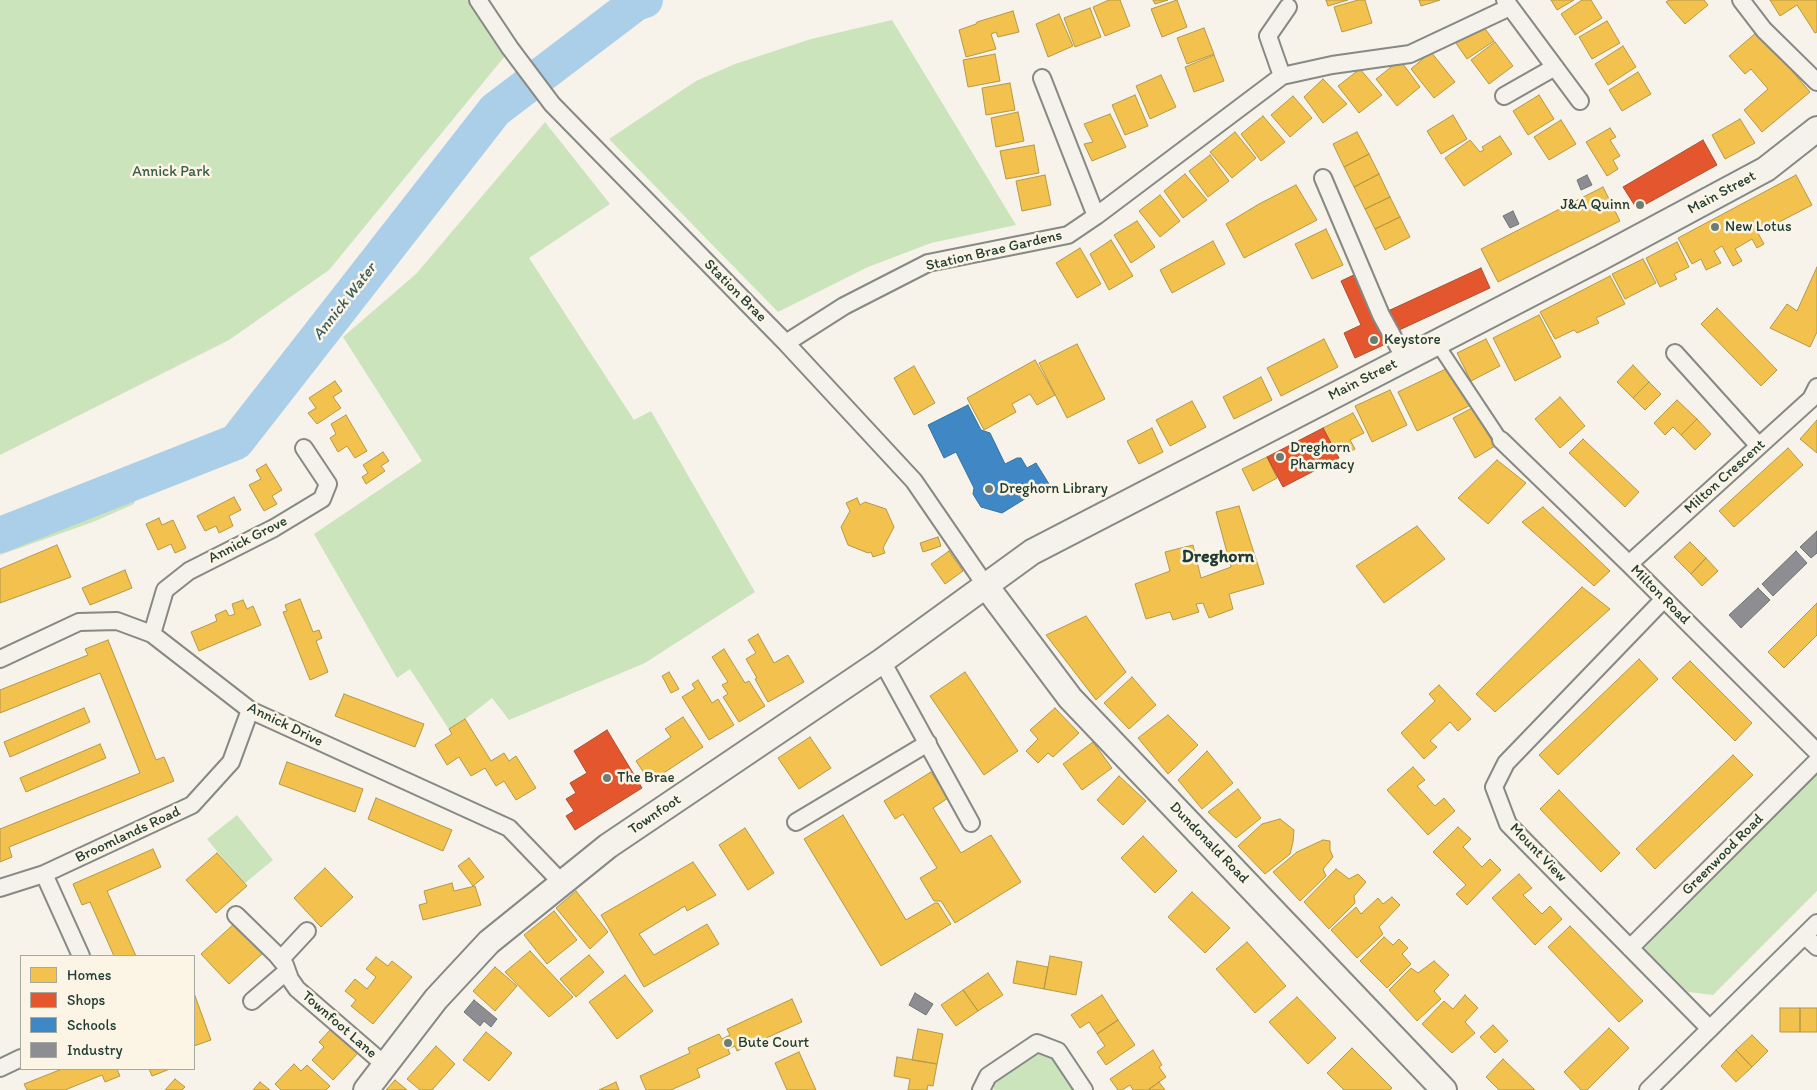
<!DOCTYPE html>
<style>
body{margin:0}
#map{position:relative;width:1817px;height:1090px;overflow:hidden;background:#f7f3ea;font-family:Itim,sans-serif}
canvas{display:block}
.legend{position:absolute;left:20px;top:955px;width:175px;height:115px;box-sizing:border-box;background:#fcf5e5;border:1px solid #a4ab9e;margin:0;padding:6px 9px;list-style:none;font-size:15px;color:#1f3d34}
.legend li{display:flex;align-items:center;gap:10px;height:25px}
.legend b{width:25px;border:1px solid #a4ab9e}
</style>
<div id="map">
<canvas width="1817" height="1090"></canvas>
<ul class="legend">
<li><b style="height:14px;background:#f2c14e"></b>Homes</li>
<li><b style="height:14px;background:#e4572e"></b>Shops</li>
<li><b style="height:14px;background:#3f88c5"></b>Schools</li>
<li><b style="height:14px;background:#8d8d92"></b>Industry</li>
</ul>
</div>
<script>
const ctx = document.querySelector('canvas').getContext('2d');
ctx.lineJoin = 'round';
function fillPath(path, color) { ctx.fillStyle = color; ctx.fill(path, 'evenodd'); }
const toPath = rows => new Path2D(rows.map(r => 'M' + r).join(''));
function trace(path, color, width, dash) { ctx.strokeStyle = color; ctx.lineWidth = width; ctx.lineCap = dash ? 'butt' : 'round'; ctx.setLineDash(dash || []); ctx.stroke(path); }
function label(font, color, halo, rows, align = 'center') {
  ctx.font = font + ' Itim,sans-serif'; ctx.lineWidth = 5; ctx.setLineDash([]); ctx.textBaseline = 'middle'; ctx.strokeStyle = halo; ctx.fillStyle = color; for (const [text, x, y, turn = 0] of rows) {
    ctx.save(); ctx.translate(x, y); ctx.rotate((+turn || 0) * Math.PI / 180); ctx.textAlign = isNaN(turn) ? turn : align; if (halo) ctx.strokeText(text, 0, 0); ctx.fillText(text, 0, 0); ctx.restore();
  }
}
fillPath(toPath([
 [0,0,470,0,505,56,329,270,229,340,0,455],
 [892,20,1016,225,931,243,868,267,778,312,609,139,696,81,735,64,811,39],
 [545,122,610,204,529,258,634,420,651,411,755,592,645,663,509,720,492,698,450,731,410,669,397,678,314,534,422,461,343,337,416,274],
 [144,468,134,504,93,522,0,555,0,535,54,514,90,493,109,492,126,475],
 [1817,775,1817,891,1713,995,1688,992,1644,948],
 [237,815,273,860,244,884,207,839],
 [1034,1051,1053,1056,1077,1090,994,1090,994,1077]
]), '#cbe4bc');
const homes = toPath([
 [1109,0,1120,0,1130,26,1105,36,1093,7,1109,0],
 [1153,0,1168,0,1155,4,1153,0],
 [1177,0,1187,27,1162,37,1151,9,1177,0],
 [1326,0,1348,0,1328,6,1326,0],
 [1358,0,1365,0,1372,23,1342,32,1334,7,1358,0],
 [1419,0,1440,0,1421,6,1419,0],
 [1551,0,1574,0,1557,10,1551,0],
 [1582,0,1591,0,1602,18,1575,35,1561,14,1582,0],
 [1669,0,1704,0,1708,5,1685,24,1666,2,1669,0],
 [1770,0,1817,0,1817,32,1815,33,1797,5,1780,16,1770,0],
 [1090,8,1101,37,1075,47,1064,18,1090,8],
 [1013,11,1019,32,998,37,996,32,991,34,996,49,966,57,959,30,976,24,977,22,1013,11],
 [1059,14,1073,46,1048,57,1036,24,1059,14],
 [1478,19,1494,41,1467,59,1451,36,1478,19],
 [1607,21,1620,43,1592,59,1579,37,1607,21],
 [1204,28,1214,54,1187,64,1177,38,1204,28],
 [1757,32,1797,66,1792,71,1810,92,1762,132,1744,110,1768,89,1751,69,1745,74,1729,56,1757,32],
 [1495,42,1513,66,1489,84,1471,60,1495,42],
 [1623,46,1636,67,1608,85,1595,64,1623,46],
 [1431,52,1455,82,1434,98,1411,69,1431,52],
 [995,54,1000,81,968,87,963,60,995,54],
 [1214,55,1224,81,1194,92,1185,67,1214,55],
 [1400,60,1420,87,1397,106,1376,79,1400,60],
 [1360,69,1382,95,1359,113,1338,86,1360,69],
 [1638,72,1651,94,1622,111,1609,90,1638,72],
 [1161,75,1176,107,1150,119,1136,86,1161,75],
 [1323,79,1347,104,1323,123,1304,97,1323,79],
 [1010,83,1015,110,986,115,982,88,1010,83],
 [1135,95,1148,126,1125,135,1112,105,1135,95],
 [1539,95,1554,119,1528,135,1513,111,1539,95],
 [1293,96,1312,118,1290,137,1271,115,1293,96],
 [1018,112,1024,141,996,147,991,118,1018,112],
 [1110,114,1126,147,1092,161,1084,144,1093,142,1084,124,1110,114],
 [1453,115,1467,139,1441,154,1427,131,1453,115],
 [1263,116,1285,142,1261,161,1241,134,1263,116],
 [1740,119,1755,143,1725,159,1712,135,1740,119],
 [1561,120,1576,144,1549,160,1534,137,1561,120],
 [1610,128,1616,137,1610,140,1620,156,1613,160,1618,169,1607,176,1586,142,1610,128],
 [1235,132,1256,158,1232,178,1210,152,1235,132],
 [1357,132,1369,154,1344,167,1333,144,1357,132],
 [1500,136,1512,154,1464,186,1445,158,1470,140,1480,152,1484,150,1482,147,1500,136],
 [1034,145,1039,173,1006,179,1000,151,1034,145],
 [1369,154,1379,174,1354,187,1344,167,1369,154],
 [1210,155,1229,181,1208,197,1189,171,1210,155],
 [1185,174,1207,200,1183,218,1164,191,1185,174],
 [1379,174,1390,197,1365,209,1354,187,1379,174],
 [1045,175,1051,205,1022,211,1016,181,1045,175],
 [1796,175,1812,205,1758,233,1764,244,1757,248,1752,239,1735,249,1742,261,1733,266,1722,246,1714,251,1721,263,1706,270,1701,259,1692,264,1678,238,1796,175],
 [1296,185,1317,220,1244,258,1226,224,1259,204,1296,185],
 [1603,187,1620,221,1498,282,1481,249,1603,187],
 [1160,195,1180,221,1160,237,1139,211,1160,195],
 [1390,197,1400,217,1375,229,1365,209,1390,197],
 [1400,217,1410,237,1385,250,1375,229,1400,217],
 [1137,221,1155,247,1131,263,1114,235,1137,221],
 [1326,229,1343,265,1312,279,1295,244,1326,229],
 [1111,240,1133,276,1109,290,1090,254,1111,240],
 [1213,241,1225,264,1172,293,1160,270,1213,241],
 [1677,242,1689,267,1674,274,1677,279,1660,287,1646,258,1677,242],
 [1080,248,1101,284,1077,298,1056,263,1080,248],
 [1643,259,1656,283,1625,299,1612,274,1643,259],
 [1817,267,1817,332,1810,347,1770,328,1787,304,1797,311,1817,267],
 [1610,276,1625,304,1596,318,1599,323,1577,333,1574,330,1555,339,1540,312,1610,276],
 [1717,308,1777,370,1761,386,1701,324,1717,308],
 [1539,315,1561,357,1515,381,1493,338,1539,315],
 [1324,339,1338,367,1281,396,1267,368,1324,339],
 [1486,339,1500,366,1471,381,1457,353,1486,339],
 [1077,344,1105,399,1067,418,1039,363,1077,344],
 [1035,360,1055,395,1037,405,1030,394,1012,404,1016,412,984,430,967,398,1035,360],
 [1633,365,1649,382,1633,398,1617,382,1633,365],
 [914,366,935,403,914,415,894,378,914,366],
 [1452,366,1471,405,1417,431,1398,392,1452,366],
 [1261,377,1272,400,1234,419,1223,397,1261,377],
 [335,381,342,391,333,397,341,408,317,424,308,413,316,408,309,398,335,381],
 [1649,382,1661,394,1645,410,1633,398,1649,382],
 [1390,390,1407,425,1372,442,1355,406,1390,390],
 [1560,397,1585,426,1560,448,1535,419,1560,397],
 [1677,400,1697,419,1681,435,1673,427,1665,435,1654,423,1677,400],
 [1192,401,1206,427,1170,446,1156,420,1192,401],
 [1472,408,1495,446,1475,458,1453,418,1472,408],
 [1353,413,1364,433,1350,440,1355,449,1346,454,1341,446,1334,449,1323,428,1353,413],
 [346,415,367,451,355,458,347,446,338,452,330,438,336,434,331,424,346,415],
 [1697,419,1711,434,1695,450,1681,435,1697,419],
 [1817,420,1817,453,1800,439,1817,420],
 [1152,428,1163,452,1139,464,1127,441,1152,428],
 [1583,439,1639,492,1625,507,1569,453,1583,439],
 [1788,448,1803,465,1734,527,1719,511,1788,448],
 [383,452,389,461,381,466,385,471,366,484,362,477,368,473,363,465,383,452],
 [1267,457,1277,478,1253,491,1242,469,1267,457],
 [1497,460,1526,483,1488,524,1458,498,1497,460],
 [266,464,282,490,272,496,277,504,264,511,249,485,261,479,256,470,266,464],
 [234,497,241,510,229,516,233,526,219,533,216,526,205,531,197,516,234,497],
 [857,498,860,505,865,502,886,509,894,527,883,548,885,553,873,557,871,552,868,553,848,545,841,527,850,511,846,503,857,498],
 [1239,506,1264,584,1229,594,1233,609,1209,618,1203,603,1196,604,1199,612,1173,620,1170,612,1146,619,1135,584,1170,571,1165,552,1193,545,1201,578,1231,567,1216,512,1239,506],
 [1543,507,1610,571,1594,586,1522,522,1543,507],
 [159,518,162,525,173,520,186,548,175,553,171,544,158,550,146,524,159,518],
 [1417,526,1445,559,1384,603,1356,566,1417,526],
 [938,537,941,546,923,552,920,543,938,537],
 [1690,542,1706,558,1691,574,1674,557,1690,542],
 [57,545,71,577,0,603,0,569,57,545],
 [949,551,963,571,945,584,931,564,949,551],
 [1706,558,1718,571,1702,586,1691,574,1706,558],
 [125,570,132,588,90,605,82,588,125,570],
 [1582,587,1610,609,1495,712,1476,694,1582,587],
 [300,599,313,632,319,630,322,638,316,641,328,672,310,680,283,612,287,611,285,605,300,599],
 [243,600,247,609,253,606,261,625,199,651,191,632,217,621,215,615,226,610,229,616,235,614,232,604,243,600],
 [1817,603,1817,635,1784,668,1768,652,1817,603],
 [1086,616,1126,672,1096,700,1046,635,1086,616],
 [758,634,774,663,788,655,804,682,768,702,755,679,757,678,746,659,756,653,748,640,758,634],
 [108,640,156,760,164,757,174,781,9,847,12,857,0,862,0,829,140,773,100,673,0,713,0,690,88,655,85,649,108,640],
 [724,649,745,683,749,681,765,706,739,722,723,697,728,694,722,685,728,682,712,657,724,649],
 [1639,659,1658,679,1558,775,1539,755,1639,659],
 [1690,661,1752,723,1735,741,1672,678,1690,661],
 [669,672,679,689,671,693,662,676,669,672],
 [965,672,1018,751,984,775,930,696,965,672],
 [1132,677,1156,705,1129,729,1104,703,1132,677],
 [698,680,712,703,718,699,734,725,709,740,682,697,695,689,692,684,698,680],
 [1439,685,1471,719,1458,731,1450,722,1430,741,1437,747,1424,759,1401,733,1435,701,1429,694,1439,685],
 [344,694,424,724,415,747,335,716,344,694],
 [84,708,90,722,10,757,4,742,84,708],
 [1055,708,1079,733,1053,757,1048,753,1038,763,1026,751,1038,739,1030,730,1055,708],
 [1168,715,1198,745,1168,774,1138,738,1168,715],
 [683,717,703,747,650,782,636,761,671,737,665,729,683,717],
 [465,719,491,761,504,753,509,761,516,756,536,788,516,800,504,781,496,786,485,768,471,776,459,757,447,765,435,745,452,734,449,729,465,719],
 [810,737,831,768,799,789,778,758,810,737],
 [1093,742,1112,768,1082,790,1063,764,1093,742],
 [100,744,106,758,26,792,20,778,100,744],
 [1207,751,1233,783,1202,809,1178,780,1207,751],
 [1733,755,1753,775,1655,869,1636,849,1733,755],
 [287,762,363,789,355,812,279,784,287,762],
 [1413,767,1425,780,1417,786,1435,806,1444,798,1455,811,1428,835,1387,790,1413,767],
 [931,772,948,798,933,808,961,853,991,835,1021,882,955,923,941,901,934,901,920,878,937,868,903,814,895,819,884,801,931,772],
 [1119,776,1146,801,1123,825,1097,800,1119,776],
 [1238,789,1261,818,1236,838,1208,812,1238,789],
 [1559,790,1620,853,1601,872,1540,809,1559,790],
 [376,798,452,830,443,851,368,819,376,798],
 [843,815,906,920,935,903,938,903,951,924,881,966,804,839,843,815],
 [1280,819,1294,830,1293,842,1290,854,1265,874,1238,846,1262,824,1280,819],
 [1458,827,1471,839,1463,847,1482,867,1490,859,1501,870,1467,905,1456,894,1466,885,1433,852,1458,827],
 [745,828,774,873,748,890,719,845,745,828],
 [1143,836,1177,871,1155,893,1121,858,1143,836],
 [1323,840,1330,841,1330,850,1333,857,1323,869,1326,876,1300,901,1273,872,1297,852,1323,840],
 [153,849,161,867,107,891,136,956,114,956,90,902,82,905,73,884,153,849],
 [217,853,247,886,216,913,186,880,217,853],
 [469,858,484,877,473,886,458,866,469,858],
 [693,862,716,895,687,911,685,906,639,934,654,955,707,924,719,944,644,987,601,915,693,862],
 [325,868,353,897,321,927,294,898,325,868],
 [1336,869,1349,879,1358,874,1366,882,1354,896,1355,903,1329,929,1304,902,1336,869],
 [1519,874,1532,888,1523,895,1542,914,1550,906,1562,919,1535,945,1492,898,1519,874],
 [452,883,454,891,475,886,481,905,423,920,419,905,427,903,424,891,452,883],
 [576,891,608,932,590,949,556,908,576,891],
 [1192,892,1230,928,1205,953,1168,917,1192,892],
 [1392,897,1400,905,1379,927,1383,934,1357,958,1331,930,1356,907,1361,914,1378,898,1383,904,1392,897],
 [554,911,577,940,547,964,524,935,554,911],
 [235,923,263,953,229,984,201,954,235,923],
 [1570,926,1643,1001,1619,1022,1548,947,1570,926],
 [1384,937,1393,945,1399,939,1408,948,1402,954,1411,964,1387,988,1360,961,1384,937],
 [1247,942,1286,986,1255,1013,1216,969,1247,942],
 [530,951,573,997,549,1017,505,972,530,951],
 [589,955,604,972,576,997,560,979,589,955],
 [1050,956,1082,962,1076,995,1044,989,1050,956],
 [376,957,388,966,392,961,412,977,373,1024,351,1006,356,1000,345,991,355,979,367,989,376,977,366,969,376,957],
 [1017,961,1048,967,1044,989,1013,983,1017,961],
 [1434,961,1449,975,1434,991,1441,999,1417,1021,1389,990,1411,968,1418,973,1434,961],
 [495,967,517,986,495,1011,473,991,495,967],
 [988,973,1003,995,978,1011,963,990,988,973],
 [625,975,653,1011,617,1039,589,1002,625,975],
 [963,990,978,1011,956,1026,941,1005,963,990],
 [194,993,211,1040,194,1046,194,993],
 [1102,995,1118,1020,1097,1034,1089,1022,1080,1028,1071,1015,1102,995],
 [1465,995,1478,1008,1465,1022,1475,1033,1452,1053,1422,1024,1444,1001,1453,1009,1465,995],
 [1297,997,1336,1038,1308,1064,1269,1022,1297,997],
 [792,999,802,1022,737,1051,735,1046,728,1049,730,1054,697,1069,700,1077,671,1090,646,1090,640,1076,690,1053,688,1048,719,1034,722,1039,730,1035,727,1029,792,999],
 [1780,1008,1800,1008,1800,1032,1780,1032,1780,1008],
 [1800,1008,1817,1008,1817,1032,1800,1032,1800,1008],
 [1118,1020,1135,1045,1106,1065,1097,1052,1105,1046,1097,1034,1118,1020],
 [1493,1025,1508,1041,1495,1053,1480,1037,1493,1025],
 [1609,1028,1629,1048,1587,1090,1581,1090,1564,1072,1609,1028],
 [331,1029,358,1053,333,1080,312,1060,324,1047,319,1042,331,1029],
 [918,1029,943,1034,937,1064,912,1060,918,1029],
 [486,1032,512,1053,489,1081,463,1060,486,1032],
 [1752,1035,1768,1051,1752,1067,1736,1050,1752,1035],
 [436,1046,455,1064,432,1090,420,1090,407,1079,436,1046],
 [1352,1048,1392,1088,1390,1090,1344,1090,1327,1073,1352,1048],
 [1153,1050,1162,1065,1159,1067,1166,1077,1148,1090,1133,1090,1130,1085,1122,1090,1118,1090,1110,1079,1153,1050],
 [1736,1050,1752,1067,1736,1082,1721,1066,1736,1050],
 [799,1052,816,1090,787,1090,775,1063,799,1052],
 [897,1057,937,1064,933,1086,928,1085,927,1090,908,1090,910,1079,894,1076,897,1057],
 [1503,1059,1535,1090,1499,1090,1486,1077,1503,1059],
 [294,1064,301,1071,307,1065,330,1086,326,1090,281,1090,275,1084,294,1064],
 [62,1069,117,1069,120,1076,105,1082,102,1075,65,1090,27,1090,24,1084,62,1069],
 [149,1069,170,1069,152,1076,149,1069],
 [175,1079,185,1087,182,1090,165,1090,175,1079],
 [395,1080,407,1090,386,1090,395,1080],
 [260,1082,270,1090,253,1090,260,1082],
 [616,1082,619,1090,599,1090,616,1082],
 [1159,1082,1165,1090,1148,1090,1159,1082]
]);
fillPath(homes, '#f2c14e');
trace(homes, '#b39946', 1);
const shops = toPath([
 [1703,140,1717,165,1637,209,1623,187,1703,140],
 [1481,268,1490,288,1397,331,1388,311,1481,268],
 [1358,273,1390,342,1355,358,1344,333,1361,325,1341,281,1358,273],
 [1323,428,1339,458,1283,487,1267,457,1323,428],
 [607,730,642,788,575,830,566,816,574,811,566,799,576,793,570,783,587,773,574,751,607,730]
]);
fillPath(shops, '#e4572e');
trace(shops, '#a94f30', 1);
const schools = toPath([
 [968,405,981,430,990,433,1005,464,1017,458,1021,458,1027,468,1036,463,1049,484,1002,513,981,507,973,494,974,488,956,452,944,458,928,425,968,405]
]);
fillPath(schools, '#3f88c5');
trace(schools, '#35729a', 1);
const industry = toPath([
 [1587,175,1592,185,1581,190,1577,180,1587,175],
 [1513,211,1519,224,1510,228,1503,216,1513,211],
 [1817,531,1817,553,1811,558,1800,547,1817,531],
 [1796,551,1807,563,1773,596,1762,584,1796,551],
 [1758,588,1770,600,1741,628,1729,615,1758,588],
 [915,993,933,1004,926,1015,909,1005,915,993],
 [474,1000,497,1019,491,1027,484,1021,480,1026,464,1012,474,1000]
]);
fillPath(industry, '#8d8d92');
trace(industry, '#6c7576', 1);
trace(toPath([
 [0,535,236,442,495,110,636,3,645,0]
]), '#accfe9', 36);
const pedestrian = toPath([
 [1436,342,1501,440]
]);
const minor = toPath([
 [478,0,510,48,552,104,786,343,914,481,986,586],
 [1505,0,1580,101],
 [1741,0,1764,30,1817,82],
 [1282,76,1268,36,1288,7],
 [1042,78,1096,216],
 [1504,96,1555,67],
 [1323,178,1381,315,1405,359],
 [786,343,844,306,928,263,1068,235,1096,216,1282,76,1332,65,1410,54,1510,7],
 [1675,353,1759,446],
 [1501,440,1629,564,1817,752],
 [1629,564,1811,399,1817,387],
 [1664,599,1506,763,1494,787,1508,824,1710,1029],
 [152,634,165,590,189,571,274,528,322,499,328,484,304,448],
 [0,659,79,622,117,621,152,634,250,710,509,828,562,883],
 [882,661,971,823],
 [796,822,928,743],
 [0,888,44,874],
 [236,915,276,954,285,965,290,979,297,989,385,1065],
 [1805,936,1817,947],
 [1630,948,1817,761],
 [81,956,44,874,192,805,231,762,250,710],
 [281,959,307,931],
 [252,1001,287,971],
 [0,1068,21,1058],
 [981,1090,988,1076,1037,1043,1058,1051,1084,1090],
 [1648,1090,1817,923]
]);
const secondary = toPath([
 [986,586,1070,698,1444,1090],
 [366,1090,436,999,489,942,608,846,882,661,1032,552,1602,257,1766,169,1817,129]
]);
trace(pedestrian, '#868984', 16);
trace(minor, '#868984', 20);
trace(secondary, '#868984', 28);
trace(pedestrian, '#f5f2ec', 12);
trace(minor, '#f5f2ec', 16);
trace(secondary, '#f5f2ec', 24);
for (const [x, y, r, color] of [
 [1640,205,5,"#6b7d74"],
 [1715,227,5,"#6b7d74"],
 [1374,340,5,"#6b7d74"],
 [1280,457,5,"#6b7d74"],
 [989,489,5,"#6b7d74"],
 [607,778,5,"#6b7d74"],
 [728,1043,5,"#6b7d74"]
]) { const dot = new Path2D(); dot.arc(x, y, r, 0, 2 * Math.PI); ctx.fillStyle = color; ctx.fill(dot); trace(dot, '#fcf5e5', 2); }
label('15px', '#3a5c48', '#fcf5e5', [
 ["Annick Park",171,172]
]);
label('15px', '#1f3d34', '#fcf5e5', [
 ["Main Street",1722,193,-28],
 ["Station Brae Gardens",994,251,-13],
 ["Station Brae",735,291,45],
 ["Main Street",1363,380,-27],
 ["Milton Crescent",1725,477,-42],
 ["Annick Grove",248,540,-27],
 ["Milton Road",1660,595,45],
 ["Annick Drive",285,725,26],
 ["Townfoot",655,815,-34],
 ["Broomlands Road",128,835,-25],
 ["Dundonald Road",1209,843,46],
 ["Mount View",1538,853,46],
 ["Greenwood Road",1723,855,-45],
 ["Townfoot Lane",339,1025,41]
]);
label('15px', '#1f3d34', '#fcf5e5', [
 ["J&A Quinn",1630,205,"right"],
 ["New Lotus",1725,227],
 ["Keystore",1384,340],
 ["Dreghorn",1290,448],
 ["Pharmacy",1290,465],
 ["Dreghorn Library",999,489],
 ["The Brae",617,778],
 ["Bute Court",738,1043]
], 'left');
label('italic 16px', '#3a5e61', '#fcf5e5', [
 ["Annick Water",345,302,-52]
]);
label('bold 18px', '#1f3d34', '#fcf5e5', [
 ["Dreghorn",1218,557]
]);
</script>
